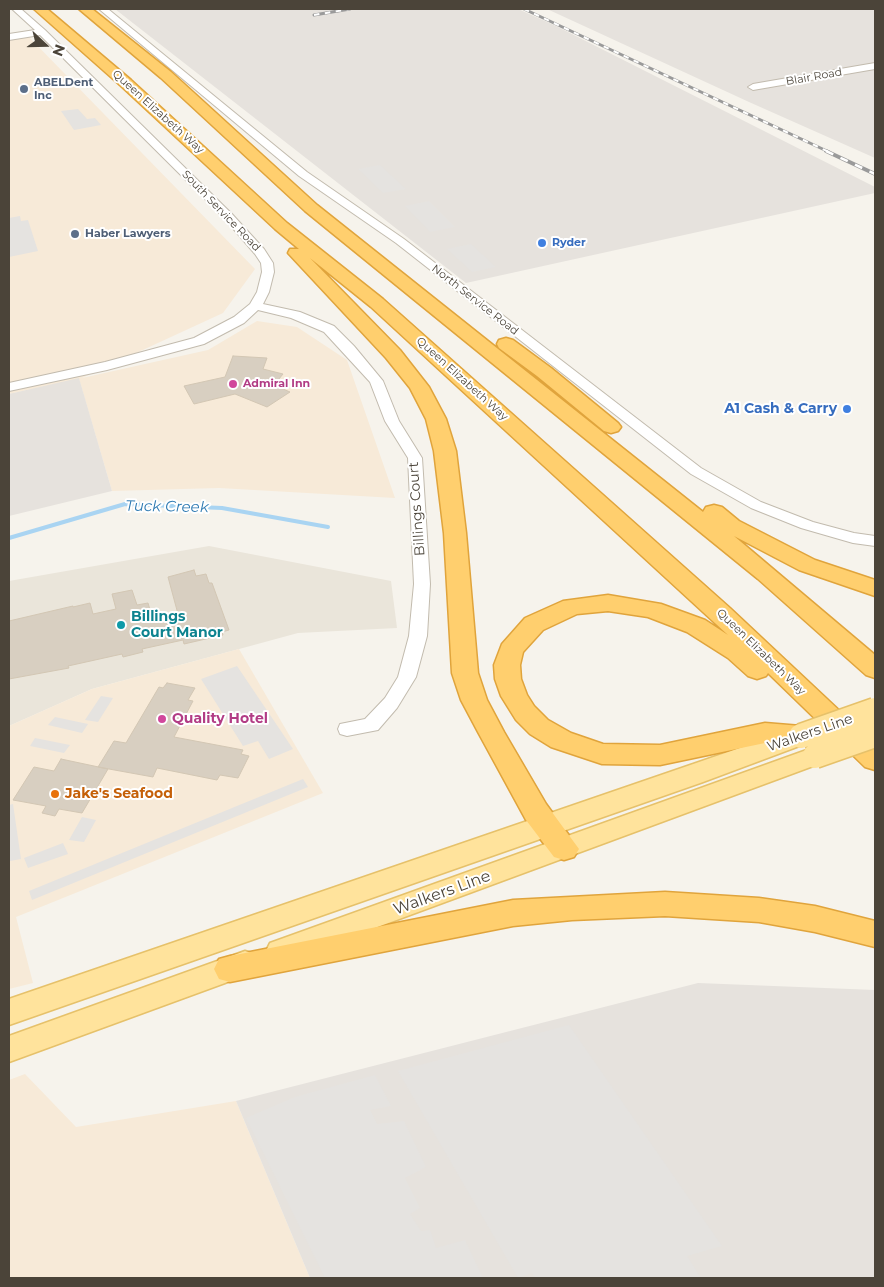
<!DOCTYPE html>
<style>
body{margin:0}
#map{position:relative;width:884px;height:1287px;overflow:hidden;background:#f6f3ec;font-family:Montserrat,sans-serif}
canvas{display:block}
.frame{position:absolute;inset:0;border:10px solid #4b4439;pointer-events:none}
.north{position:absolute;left:20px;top:20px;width:50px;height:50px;-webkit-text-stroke:4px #fff;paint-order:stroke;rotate:111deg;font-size:14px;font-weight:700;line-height:20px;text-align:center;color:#4b4439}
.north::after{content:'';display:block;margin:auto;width:18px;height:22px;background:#4b4439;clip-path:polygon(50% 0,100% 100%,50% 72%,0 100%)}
</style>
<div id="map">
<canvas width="884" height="1287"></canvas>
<div class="frame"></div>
<div class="north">N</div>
</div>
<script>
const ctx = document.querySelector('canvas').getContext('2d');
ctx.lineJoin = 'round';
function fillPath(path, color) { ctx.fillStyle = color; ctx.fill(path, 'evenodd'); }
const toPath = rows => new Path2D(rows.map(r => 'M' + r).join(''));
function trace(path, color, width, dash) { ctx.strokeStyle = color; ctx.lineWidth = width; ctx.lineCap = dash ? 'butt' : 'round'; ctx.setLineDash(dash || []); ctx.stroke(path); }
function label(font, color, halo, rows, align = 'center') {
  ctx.font = font + ' Montserrat,sans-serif'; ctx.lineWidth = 4; ctx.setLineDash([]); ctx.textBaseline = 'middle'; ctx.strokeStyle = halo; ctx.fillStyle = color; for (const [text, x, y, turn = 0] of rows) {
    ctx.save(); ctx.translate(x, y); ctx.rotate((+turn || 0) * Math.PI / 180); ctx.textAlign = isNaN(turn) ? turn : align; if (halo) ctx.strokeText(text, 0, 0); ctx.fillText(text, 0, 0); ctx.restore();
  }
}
fillPath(toPath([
 [209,546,391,581,397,628,298,633,92,689,9,726,9,581]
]), '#eae5da');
fillPath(toPath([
 [28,36,255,269,223,313,82,378,208,350,257,321,297,327,347,360,395,498,219,488,112,491,79,379,9,394,9,39],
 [239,649,323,793,16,917,33,983,9,989,9,726,92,689],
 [25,1074,76,1127,236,1101,310,1278,9,1278,9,1080]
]), '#f7ead8');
fillPath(toPath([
 [115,9,518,9,556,26,875,187,875,193,466,283],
 [547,9,875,9,875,158,749,102],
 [79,378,112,491,9,516,9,394],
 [698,983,875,990,875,1278,310,1278,236,1101]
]), '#e6e2dd');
fillPath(toPath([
 [78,109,87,119,95,118,101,125,74,130,61,111],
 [380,165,406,189,383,193,358,169],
 [429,201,455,227,430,232,405,206],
 [20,216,21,221,28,220,38,251,9,257,9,218],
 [471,244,496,267,472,272,447,249],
 [237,666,293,749,269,759,258,741,243,746,201,679],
 [101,696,113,698,98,722,85,720],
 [55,717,88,724,82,733,48,725],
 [35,738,70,745,64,753,30,746],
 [303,779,308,787,32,900,29,891],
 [13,804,21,859,10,861,9,805],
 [82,817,96,820,84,842,69,840],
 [63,843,68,854,28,868,24,858],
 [569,1025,722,1246,687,1256,701,1278,535,1278,532,1273,518,1278,398,1071],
 [375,1075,391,1106,370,1110,377,1124,404,1121,426,1167,405,1178,420,1208,410,1214,421,1231,430,1230,436,1248,465,1240,483,1278,325,1278,246,1118,295,1097]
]), '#e5e3e0');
trace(toPath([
 [9,538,125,504,222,508,328,527]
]), '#a9d4f2', 4);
const building = toPath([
 [233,356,267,358,263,369,283,374,274,385,290,392,267,407,235,394,194,404,184,386,225,377,233,356],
 [194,570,196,576,206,574,209,583,212,583,229,630,222,632,223,635,184,644,183,640,142,649,143,652,123,657,122,654,68,666,69,668,9,679,9,621,73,606,73,607,90,603,93,614,116,609,112,594,132,590,137,605,148,603,153,620,178,614,168,577,194,570],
 [167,683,195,688,188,700,193,701,174,737,243,750,241,754,249,756,238,778,220,775,217,780,157,768,153,777,98,767,114,741,126,743,159,687,163,688,167,683],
 [61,759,108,769,82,813,59,809,55,816,42,813,46,806,13,800,34,767,54,771,61,759]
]);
fillPath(building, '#d8cfc1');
trace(building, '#d3c7b4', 1);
const minor = toPath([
 [12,9,21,9,45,30,232,214,264,249,273,263,274,272,269,292,263,304,300,312,334,326,354,346,383,381,399,421,422,458,430,584,427,636,416,677,397,708,378,730,347,736,340,734,338,729,340,724,365,719,385,698,398,677,409,636,414,584,408,458,385,421,370,382,324,332,291,318,258,310,244,323,204,344,107,370,9,391,9,383,105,362,194,338,234,317,250,304,257,292,262,272,261,263,255,254,224,218,40,35,9,40,9,34,35,30,12,9],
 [99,9,108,9,307,172,404,239,701,468,761,502,813,522,854,533,875,536,875,546,853,543,801,528,751,508,691,474,396,243,299,176,99,9],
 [875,63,875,69,753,90,748,87,753,84,875,63]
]);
const major = toPath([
 [801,727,810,730,813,736,810,742,703,782,9,1025,9,999,801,727],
 [815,747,824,750,827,756,824,762,280,963,270,959,266,951,270,943,815,747],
 [245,951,255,954,259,963,255,972,9,1062,9,1036,245,951]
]);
const highway = toPath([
 [34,9,47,9,131,80,287,223,383,299,730,608,875,744,875,770,865,767,768,673,766,676,757,679,748,676,728,658,687,632,648,617,608,611,577,614,543,630,523,652,520,665,521,679,527,695,534,706,548,720,571,733,603,744,660,745,765,723,801,726,811,729,814,736,811,743,801,746,765,743,660,765,602,764,551,747,530,734,516,720,501,696,495,679,494,665,502,644,525,618,563,601,608,595,661,604,705,620,728,635,371,307,310,258,400,350,429,387,446,419,456,451,466,533,478,673,487,700,504,732,546,804,579,849,574,857,564,860,554,857,526,820,478,732,461,700,452,673,444,533,434,451,426,419,410,388,386,358,288,253,290,249,299,249,275,229,121,86,34,9],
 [79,9,92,9,171,72,317,205,703,512,706,507,714,505,722,507,739,521,815,560,875,580,875,596,799,570,734,536,875,655,875,678,866,675,758,579,305,211,161,78,79,9],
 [506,338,513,340,551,368,618,423,621,427,618,431,611,433,604,431,537,376,499,348,497,344,499,340,506,338],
 [665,892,759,898,815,906,875,921,875,947,815,932,759,922,665,916,572,920,513,926,230,982,219,979,214,969,219,959,230,956,513,900,665,892]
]);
trace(minor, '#c2bbae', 2);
trace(major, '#e6c16a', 3);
trace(highway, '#e0a43c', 3);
fillPath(minor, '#fff');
fillPath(major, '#ffe39c');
fillPath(highway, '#ffcf6e');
const railFar1 = toPath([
 [524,9,829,152],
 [314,15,350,9]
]);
const rail = toPath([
 [826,151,875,174]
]);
trace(railFar1, '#9a9a9a', 3);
trace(rail, '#9a9a9a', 4);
trace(railFar1, '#fff', 2, [5.5]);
trace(rail, '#fff', 2.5, [8]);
const majorBridge = toPath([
 [801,736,875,710],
 [815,756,875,735]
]);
trace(majorBridge, '#e6c16a', 27, []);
trace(majorBridge, '#ffe39c', 24);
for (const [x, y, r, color] of [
 [24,89,5,"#5c6f8a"],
 [75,234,5,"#5c6f8a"],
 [542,243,5,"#3f7fe0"],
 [233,384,5,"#d1479c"],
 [847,409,5,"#3f7fe0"],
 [121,625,5,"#0f9aa8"],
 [162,719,5,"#d1479c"],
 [55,794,5,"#e8710a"]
]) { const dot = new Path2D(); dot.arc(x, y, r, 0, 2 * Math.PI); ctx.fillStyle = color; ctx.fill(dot); trace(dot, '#fff', 2); }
label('11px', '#4b4439', '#fff', [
 ["Blair Road",814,77,-10],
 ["Queen Elizabeth Way",158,112,42],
 ["South Service Road",221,211,46],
 ["North Service Road",475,300,38],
 ["Queen Elizabeth Way",462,379,42],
 ["Queen Elizabeth Way",761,652,44]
]);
label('bold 11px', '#4e5e75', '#fff', [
 ["ABELDent",34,83],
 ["Inc",34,96],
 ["Haber Lawyers",85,234]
], 'left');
label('bold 11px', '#366cbe', '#fff', [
 ["Ryder",552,243]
], 'left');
label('bold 11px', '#b23c85', '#fff', [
 ["Admiral Inn",243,384]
], 'left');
label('bold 14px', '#366cbe', '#fff', [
 ["A1 Cash & Carry",837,409]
], 'right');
label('14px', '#4b4439', '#fff', [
 ["Billings Court",417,509,-94],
 ["Walkers Line",810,733,-19]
]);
label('bold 14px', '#0d838f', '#fff', [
 ["Billings",131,617],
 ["Court Manor",131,633]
], 'left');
label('bold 14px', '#b23c85', '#fff', [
 ["Quality Hotel",172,719]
], 'left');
label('bold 14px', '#c56008', '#fff', [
 ["Jake's Seafood",65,794]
], 'left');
label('italic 15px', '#2e7ab2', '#fff', [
 ["Tuck Creek",167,507,1]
]);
label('16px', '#4b4439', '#fff', [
 ["Walkers Line",442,893,-20]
]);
</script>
